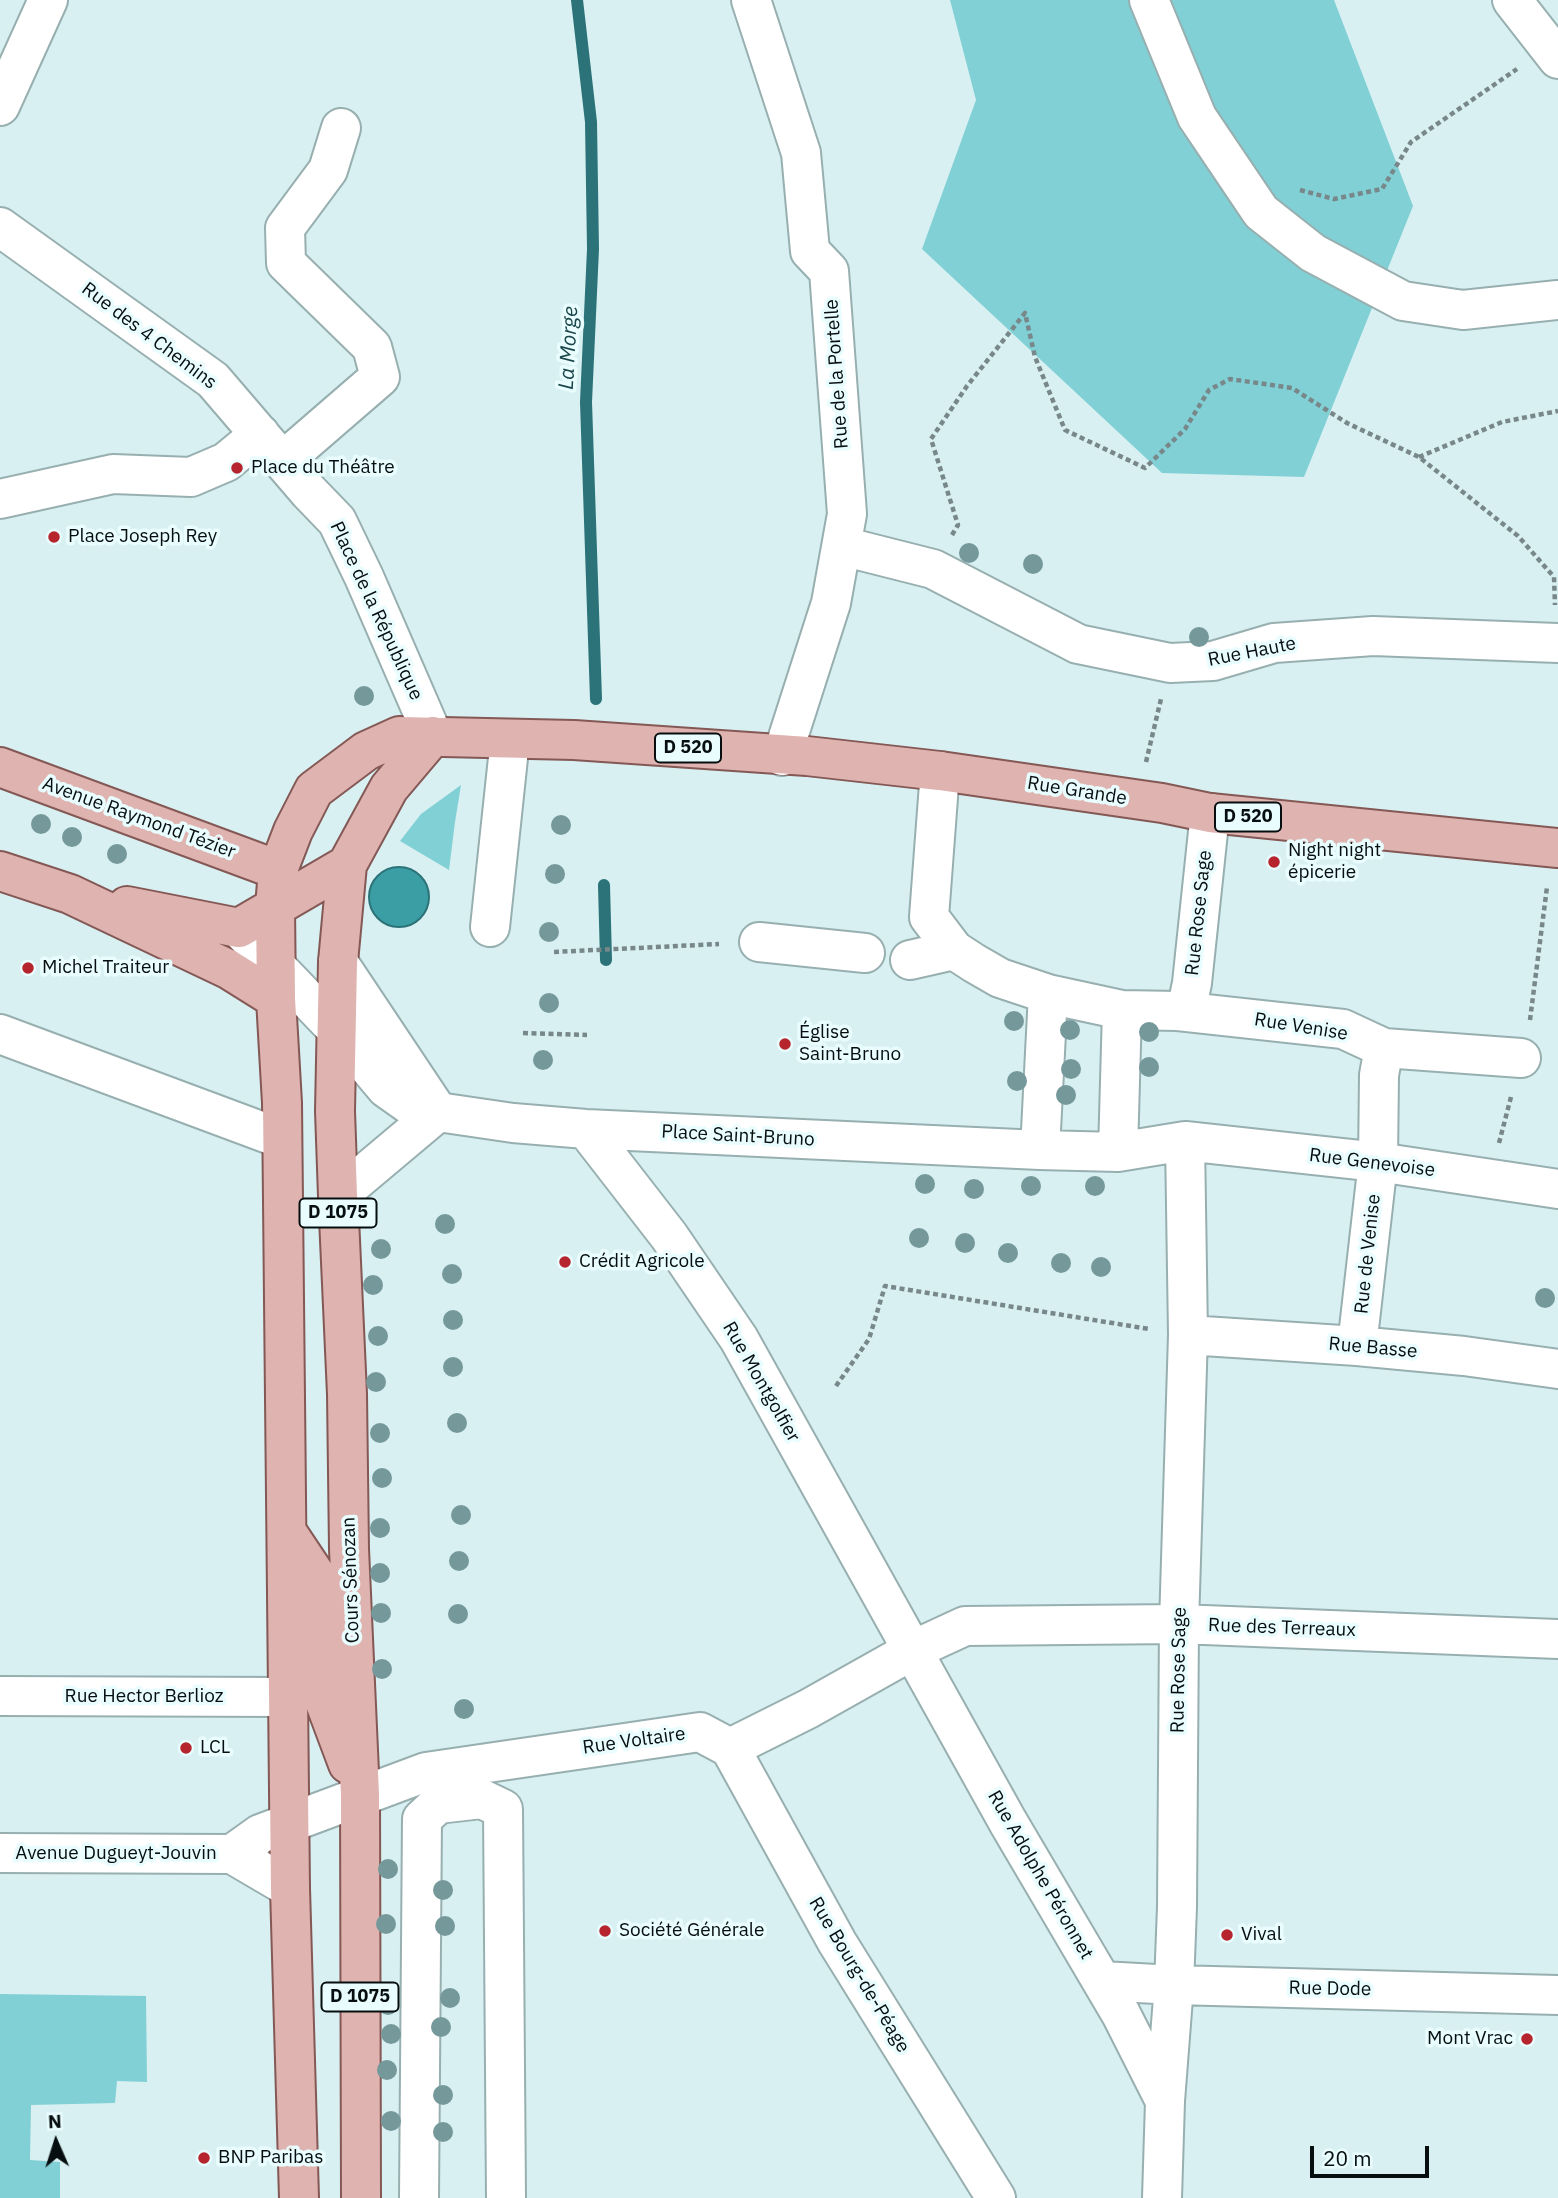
<!DOCTYPE html>
<meta charset="utf-8">
<style>
body{margin:0}
#map{position:relative;width:1558px;height:2198px;overflow:hidden;background:#d8f0f2;font-family:"IBM Plex Sans",sans-serif}
canvas{display:block}
.north{position:absolute;left:21px;top:2107px;width:70px;height:70px;-webkit-text-stroke:5px #e9fdfe;paint-order:stroke;rotate:357deg;font-size:19px;font-weight:700;line-height:28px;text-align:center;color:#060e0f}
.north::after{content:'';display:block;margin:auto;width:24px;height:32px;background:#060e0f;clip-path:polygon(50% 0,100% 100%,50% 72%,0 100%)}
.scale{position:absolute;left:1310px;top:2146px;width:119px;height:32px;box-sizing:border-box;border:4px solid #060e0f;border-top:0;padding-left:9px;font-size:21px;line-height:24px;white-space:nowrap;color:#060e0f;-webkit-text-stroke:5px #e9fdfe;paint-order:stroke}
</style>
<div id="map">
<canvas width="1558" height="2198"></canvas>
<div class="north">N</div>
<div class="scale">20 m</div>
</div>
<script>
const ctx = document.querySelector('canvas').getContext('2d');
ctx.lineJoin = 'round';
function fillPath(path, color) { ctx.fillStyle = color; ctx.fill(path, 'evenodd'); }
const toPath = rows => new Path2D(rows.map(r => 'M' + r).join(''));
function trace(path, color, width, dash) { ctx.strokeStyle = color; ctx.lineWidth = width; ctx.lineCap = dash ? 'butt' : 'round'; ctx.setLineDash(dash || []); ctx.stroke(path); }
function label(font, color, halo, rows, align = 'center') {
  ctx.font = font + ' "IBM Plex Sans",sans-serif'; ctx.lineWidth = 7; ctx.setLineDash([]); ctx.textBaseline = 'middle'; ctx.strokeStyle = halo; ctx.fillStyle = color; for (const [text, x, y, turn = 0] of rows) {
    ctx.save(); ctx.translate(x, y); ctx.rotate((+turn || 0) * Math.PI / 180); ctx.textAlign = isNaN(turn) ? turn : align; if (halo) ctx.strokeText(text, 0, 0); ctx.fillText(text, 0, 0); ctx.restore();
  }
}
fillPath(toPath([
 [950,0,1334,0,1413,206,1304,477,1162,473,922,249,976,100],
 [461,785,455,822,449,870,400,841,421,814],
 [0,1994,146,1996,147,2082,117,2081,115,2103,31,2105,30,2160,60,2162,60,2198,0,2198]
]), '#81d0d5');
const water = toPath([
 '369 897a30 30 0 1 1 60 0a30 30 0 1 1-60 0Z'
]);
fillPath(water, '#3b9ea5');
trace(water, '#2b7378', 2);
trace(toPath([
 [577,0,591,122,593,249,586,402,596,699],
 [604,885,606,960]
]), '#2b7378', 12);
const minor = toPath([
 [751,0,801,153,810,251,829,271,847,514,831,603,782,756],
 [1149,0,1197,117,1261,212,1313,253,1403,301,1463,310,1558,300],
 [1512,0,1558,59],
 [0,106,48,0],
 [0,227,213,380,309,492,337,521,364,577,433,736],
 [284,460,380,377,372,347,286,263,285,228,328,170,341,128],
 [0,499,113,474,191,477,226,462,260,434],
 [842,546,933,569,1078,644,1170,663,1213,661,1274,643,1373,636,1558,643],
 [940,771,929,917,954,950,974,963,1000,978,1048,994],
 [490,927,508,758,508,740],
 [239,928,338,1031,386,1088,410,1105,438,1112,513,1123,586,1129,1040,1150,1118,1152,1185,1141,1378,1162,1558,1189],
 [759,942,865,953],
 [910,960,954,950],
 [338,962,438,1112],
 [1122,1010,1178,1011,1343,1029,1384,1048,1379,1075,1378,1162,1357,1346],
 [1186,1012,1192,983,1210,813],
 [0,1034,282,1139],
 [1384,1048,1521,1058],
 [586,1129,669,1236,739,1339,1008,1822,1121,2014,1165,2101],
 [1040,1150,1048,994,1122,1010,1118,1152],
 [338,1196,438,1112],
 [1188,1335,1357,1346,1464,1356,1558,1369],
 [0,1696,288,1697],
 [730,1748,837,1942,996,2198],
 [0,1853,232,1854,290,1888],
 [232,1854,260,1834,426,1772,700,1732,730,1748,808,1709,913,1650,965,1626,1179,1624,1558,1639],
 [1102,1981,1174,1985,1558,1995],
 [419,2198,422,1819,438,1804,482,1799,503,1809,506,2198],
 [1162,2198,1165,2101,1174,1985,1177,1907,1179,1624,1188,1335,1185,1141]
]);
const major = toPath([
 [0,767,278,870],
 [0,871,70,894,228,969,276,999],
 [127,906,239,928,347,865],
 [287,1532,321,1583,321,1692,348,1764],
 [299,2198,290,1888,282,1103,276,999,275,907,278,870,293,831,314,790,366,751,399,736,574,740,807,756,940,771,1162,803,1210,813,1558,848],
 [361,2198,360,1795,349,1549,347,1394,338,1196,335,1111,338,962,347,865,389,788,433,736]
]);
trace(minor, '#98afb0', 42);
trace(major, '#845855', 42);
trace(toPath([
 [1300,190,1334,199,1382,189,1411,142,1517,69],
 [1419,457,1502,422,1558,411],
 [952,535,958,525,931,439,967,386,1025,313,1035,357,1065,430,1145,468,1185,429,1209,390,1230,379,1292,388,1347,423,1419,457,1518,536,1554,577,1555,605],
 [1146,762,1161,699],
 [554,952,719,944],
 [1530,1020,1547,887],
 [523,1033,587,1035],
 [1499,1143,1511,1097],
 [836,1386,869,1339,885,1286,1149,1329]
]), '#78888a', 4.5, [5, 3.5]);
trace(minor, '#fff', 38);
trace(major, '#deb3b0', 38);
ctx.fillStyle = '#75989b';
for (const [x, y] of [
 [969,553],
 [1033,564],
 [1199,637],
 [364,696],
 [41,824],
 [561,825],
 [72,837],
 [117,854],
 [555,874],
 [549,932],
 [549,1003],
 [1014,1021],
 [1070,1030],
 [1149,1032],
 [543,1060],
 [1149,1067],
 [1071,1069],
 [1017,1081],
 [1066,1095],
 [925,1184],
 [1031,1186],
 [1095,1186],
 [974,1189],
 [445,1224],
 [919,1238],
 [965,1243],
 [381,1249],
 [1008,1253],
 [1061,1263],
 [1101,1267],
 [452,1274],
 [373,1285],
 [1545,1298],
 [453,1320],
 [378,1336],
 [453,1367],
 [376,1382],
 [457,1423],
 [380,1433],
 [382,1478],
 [461,1515],
 [380,1528],
 [459,1561],
 [380,1573],
 [381,1613],
 [458,1614],
 [382,1669],
 [464,1709],
 [388,1869],
 [443,1890],
 [386,1924],
 [445,1926],
 [450,1998],
 [388,2005],
 [441,2027],
 [391,2034],
 [387,2070],
 [443,2095],
 [391,2121],
 [443,2132]
]) { ctx.beginPath(); ctx.arc(x, y, 10, 0, 2 * Math.PI); ctx.fill(); }
for (const [x, y, r, color] of [
 [237,468,7,"#b6252e"],
 [54,537,7,"#b6252e"],
 [1274,862,7,"#b6252e"],
 [28,968,7,"#b6252e"],
 [785,1044,7,"#b6252e"],
 [565,1262,7,"#b6252e"],
 [186,1748,7,"#b6252e"],
 [605,1931,7,"#b6252e"],
 [1227,1935,7,"#b6252e"],
 [1527,2039,7,"#b6252e"],
 [204,2158,7,"#b6252e"]
]) { const dot = new Path2D(); dot.arc(x, y, r, 0, 2 * Math.PI); ctx.fillStyle = color; ctx.fill(dot); trace(dot, '#e9fdfe', 2.5); }
for (const [x, y, w] of [
 [688,748,66],
 [1248,817,66],
 [338,1213,77],
 [360,1997,77]
]) { const box = new Path2D(); box.roundRect(x - w / 2, y - 14.5, w, 29, 5); ctx.fillStyle = '#e9fdfe'; ctx.fill(box); trace(box, '#060e0f', 2); }
label('bold 18px', '#060e0f', null, [
 ["D 520",688,748],
 ["D 520",1248,817],
 ["D 1075",338,1213],
 ["D 1075",360,1997]
]);
label('19px', '#060e0f', '#e9fdfe', [
 ["Rue des 4 Chemins",149,336,37],
 ["Rue de la Portelle",837,374,-94],
 ["Place de la République",376,611,65],
 ["Rue Haute",1252,652,-11],
 ["Rue Grande",1077,791,9],
 ["Avenue Raymond Tézier",139,818,20],
 ["Rue Rose Sage",1199,913,-84],
 ["Rue Venise",1301,1027,9],
 ["Place Saint-Bruno",738,1136,3],
 ["Rue Genevoise",1372,1163,7],
 ["Rue de Venise",1368,1254,-84],
 ["Rue Basse",1373,1348,5],
 ["Rue Montgolfier",761,1382,60],
 ["Cours Sénozan",351,1580,-92],
 ["Rue des Terreaux",1282,1628,2],
 ["Rue Rose Sage",1179,1670,-89],
 ["Rue Hector Berlioz",144,1697],
 ["Rue Voltaire",634,1741,-8],
 ["Avenue Dugueyt-Jouvin",116,1854],
 ["Rue Adolphe Péronnet",1040,1875,60],
 ["Rue Bourg-de-Péage",859,1975,59],
 ["Rue Dode",1330,1989,1]
]);
label('19px', '#060e0f', '#e9fdfe', [
 ["Place du Théâtre",251,468],
 ["Place Joseph Rey",68,537],
 ["Night night",1288,851],
 ["épicerie",1288,873],
 ["Michel Traiteur",42,968],
 ["Église",799,1033],
 ["Saint-Bruno",799,1055],
 ["Crédit Agricole",579,1262],
 ["LCL",200,1748],
 ["Société Générale",619,1931],
 ["Vival",1241,1935],
 ["Mont Vrac",1513,2039,"right"],
 ["BNP Paribas",218,2158]
], 'left');
label('italic 21px', '#1a464a', '#e9fdfe', [
 ["La Morge",569,348,-87]
]);
</script>
